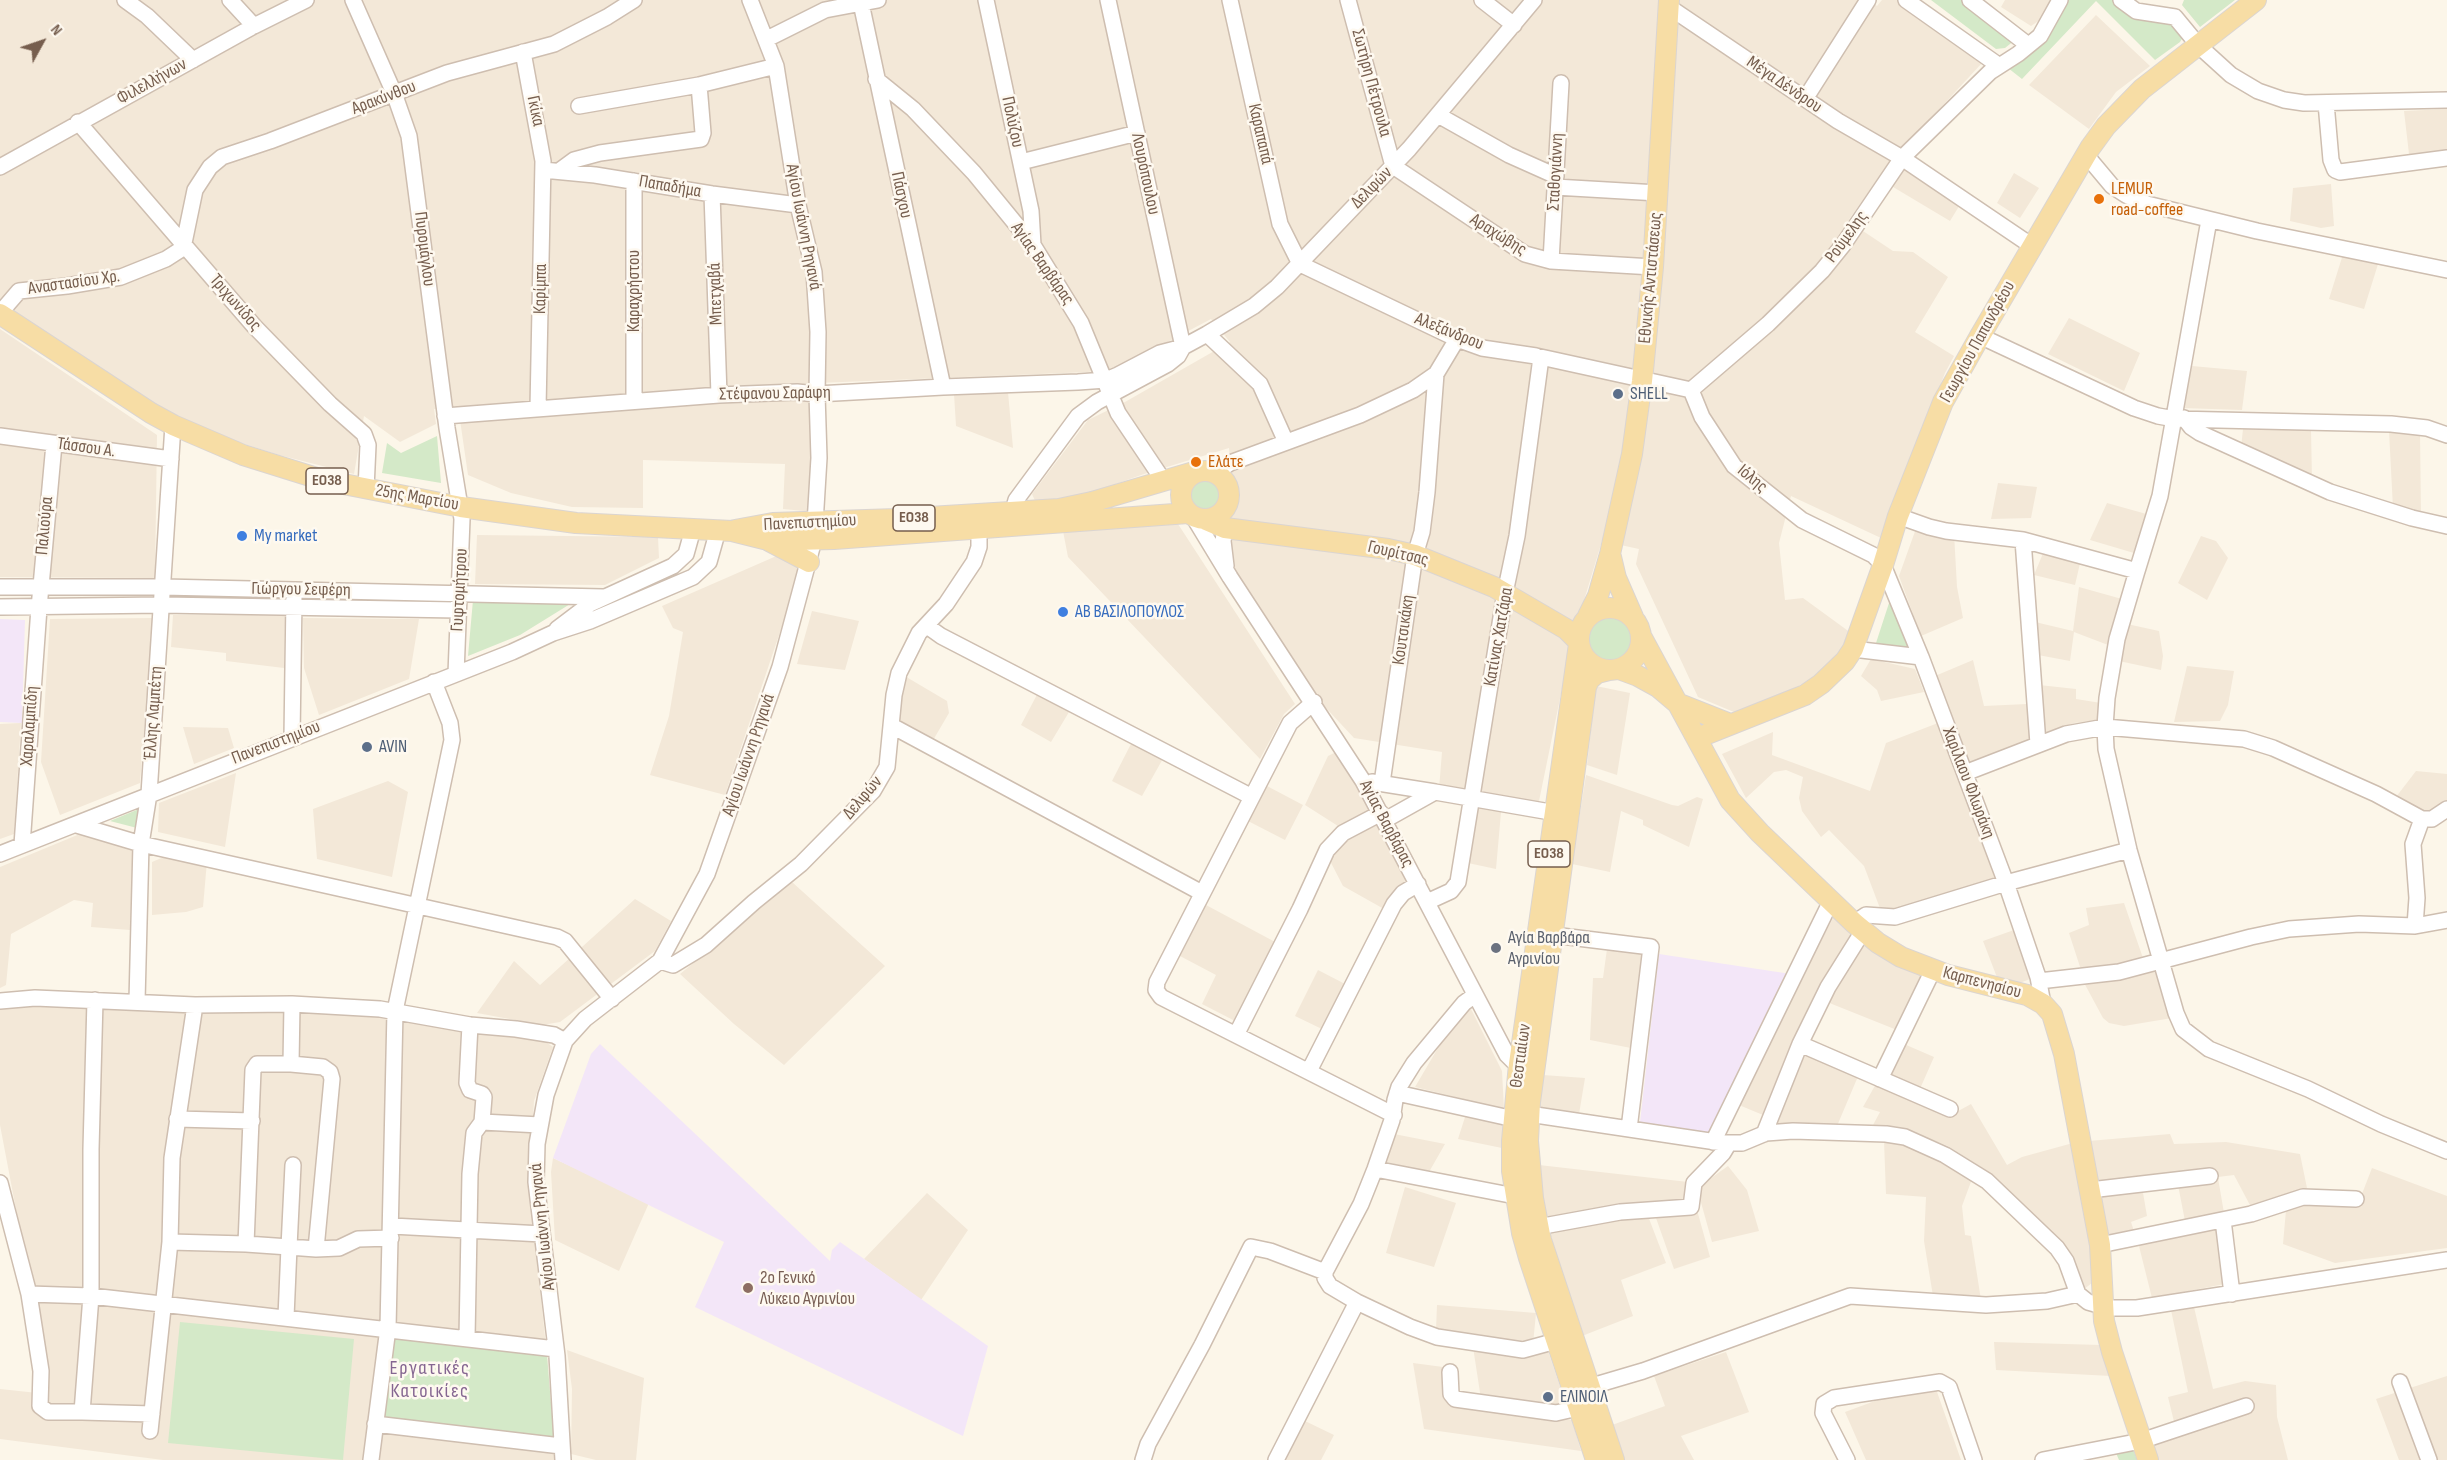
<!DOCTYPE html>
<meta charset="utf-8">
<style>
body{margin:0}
#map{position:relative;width:2447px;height:1460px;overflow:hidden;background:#fcf6e9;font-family:"Sofia Sans Condensed",sans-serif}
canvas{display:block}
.north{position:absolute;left:12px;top:12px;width:60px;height:60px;-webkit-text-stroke:4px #fef9f0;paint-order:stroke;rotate:50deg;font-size:16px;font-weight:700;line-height:24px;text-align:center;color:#765e4e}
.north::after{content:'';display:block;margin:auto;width:21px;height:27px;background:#765e4e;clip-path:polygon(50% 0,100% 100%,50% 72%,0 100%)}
</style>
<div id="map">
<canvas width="2447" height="1460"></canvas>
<div class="north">N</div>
</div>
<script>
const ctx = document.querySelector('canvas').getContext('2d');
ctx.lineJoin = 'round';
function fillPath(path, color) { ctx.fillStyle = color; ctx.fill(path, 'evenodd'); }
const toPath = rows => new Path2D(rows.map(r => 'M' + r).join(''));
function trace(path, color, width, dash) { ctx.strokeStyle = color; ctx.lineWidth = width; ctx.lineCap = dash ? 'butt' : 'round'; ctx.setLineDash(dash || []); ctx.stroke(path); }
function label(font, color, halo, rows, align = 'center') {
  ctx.font = font + ' "Sofia Sans Condensed",sans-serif'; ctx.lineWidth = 5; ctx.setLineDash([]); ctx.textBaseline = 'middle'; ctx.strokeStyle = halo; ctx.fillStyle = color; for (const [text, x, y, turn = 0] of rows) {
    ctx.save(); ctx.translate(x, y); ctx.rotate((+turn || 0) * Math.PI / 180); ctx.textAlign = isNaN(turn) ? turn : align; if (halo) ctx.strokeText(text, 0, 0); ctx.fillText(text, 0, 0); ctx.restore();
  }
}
fillPath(toPath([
 [0,0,1869,0,1877,6,1882,0,1901,0,1982,63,1894,158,1961,203,1950,221,1878,178,1848,221,1893,251,1913,252,1948,277,1915,332,1954,356,1945,373,1881,538,1791,496,1779,543,1785,600,1803,598,1851,633,1839,657,1824,671,1806,682,1741,715,1698,697,1636,564,1639,549,1602,541,1572,640,1538,806,1502,801,1496,869,1468,863,1475,795,1439,789,1442,752,1354,738,1312,693,1237,580,1231,563,1229,543,1233,492,1229,448,1144,474,1062,503,1036,503,1032,494,1088,420,1125,402,1230,342,1211,319,1122,366,1088,372,818,383,814,512,783,509,785,464,643,460,643,508,572,507,511,493,468,475,458,406,434,409,436,424,400,442,364,416,354,474,279,455,207,432,162,412,0,305],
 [2005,0,2050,0,2043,18,2031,26,2001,7],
 [2096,15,2150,66,2116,92,2089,129,2029,85],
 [2447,109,2447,151,2434,155,2409,154,2404,111],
 [2014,173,2039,188,2020,218,1997,203],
 [2331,184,2334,226,2321,228,2290,221,2293,188],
 [2344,251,2379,261,2364,309,2329,299],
 [2069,318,2140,353,2124,391,2048,354],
 [0,329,157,435,155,578,0,577],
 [2192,366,2247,371,2242,410,2182,408],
 [1008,392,1013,448,956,426,954,394],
 [2243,429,2311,430,2312,480,2241,448],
 [2389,431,2420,432,2421,517,2393,508],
 [1998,483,2037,487,2031,518,1991,519],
 [2107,503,2150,515,2134,553,2090,540],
 [1918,523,1954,533,1957,587,1963,618,1921,636,1899,576],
 [1178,524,1295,704,1284,714,1260,759,1068,557,1063,531],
 [477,535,658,537,659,558,605,585,475,584],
 [2201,536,2216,541,2228,558,2207,600,2178,583],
 [2044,551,2081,559,2075,585,2034,575],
 [781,554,803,564,725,795,650,775,669,716,683,632,673,628,662,606],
 [2079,587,2122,599,2114,618,2108,645,2074,632,2070,661,2038,655,2035,622,2073,631],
 [812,611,859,621,845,670,797,664],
 [173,615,285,615,284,668,226,661,226,653,171,647],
 [153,618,140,783,60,815,41,762,50,619],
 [303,618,419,619,409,679,319,715,304,668],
 [2127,624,2159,631,2163,656,2161,670,2119,661],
 [1871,659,1915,669,1924,692,1881,701,1877,690,1861,676],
 [1973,660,1984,706,2027,704,2030,740,1969,765,1935,676],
 [2187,666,2234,671,2228,705,2220,721,2174,722],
 [903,675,947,701,949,713,932,742,903,726,898,719],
 [2039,685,2076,689,2076,699,2101,703,2100,718,2098,720,2074,723,2043,734],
 [1596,686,1630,693,1617,775,1587,765],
 [1040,689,1072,707,1051,742,1021,725],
 [21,723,14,834,0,839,0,724],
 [1938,723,1995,878,1896,911,1881,911,1864,866,1829,830,1821,837,1802,811,1799,798,1803,777,1786,770,1774,772,1746,798,1722,754,1773,732,1772,755,1870,791,1886,743],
 [183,727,228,728,234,748,194,764],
 [1133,740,1165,755,1142,796,1112,781],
 [1336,752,1371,811,1338,826,1305,805,1328,756],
 [2416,771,2447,774,2447,804,2431,816,2396,797],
 [236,773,225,847,158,832,159,803],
 [1586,775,1672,805,1678,806,1697,797,1703,799,1689,847,1643,825,1643,820,1621,811,1610,872,1572,864],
 [388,781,408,792,392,877,317,859,313,809],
 [1267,786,1303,805,1285,840,1248,821],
 [1378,824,1409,885,1384,909,1343,886,1328,857,1334,846],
 [87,831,134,845,130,930,91,927,93,903,74,900,11,934,6,985,0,988,0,867],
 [171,854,207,861,203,907,186,912,152,915,152,862],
 [792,882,885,966,784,1065,734,1024,680,974],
 [635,899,671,921,655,951,560,1022,542,1025,477,1013,514,961,540,985],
 [2124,903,2144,961,2082,973,2069,933,2089,925,2086,908],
 [1206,905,1277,943,1237,1022,1202,1004,1216,975,1180,956],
 [1837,911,1859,933,1824,988,1763,1115,1739,1105,1801,976],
 [2014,930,2030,979,2017,984,1998,980,1983,941],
 [1865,939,1925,976,1897,1030,1827,1002],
 [1607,949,1643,953,1631,1048,1590,1040,1593,978,1603,978],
 [2158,965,2172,1018,2124,1026,2109,1023,2103,1018,2082,979],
 [1318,970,1347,985,1324,1030,1295,1016],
 [0,1005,377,1012,543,1040,553,1047,534,1101,529,1183,547,1356,555,1460,163,1460,0,1439,0,1389,47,1394,49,1368,38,1303,22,1241,0,1125],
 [1471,1009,1502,1071,1504,1109,1415,1087,1455,1019],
 [1904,1044,1934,1057,1919,1091,1888,1077],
 [1804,1051,1859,1074,1837,1126,1782,1126,1774,1122],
 [1543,1075,1585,1078,1579,1114,1539,1108],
 [1877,1082,1951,1115,1971,1104,2007,1165,2022,1157,2073,1143,2096,1280,2084,1289,2063,1243,1984,1169,1948,1146,1899,1127,1873,1125,1880,1112,1863,1107],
 [1466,1114,1504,1123,1502,1148,1458,1139],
 [1394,1134,1445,1144,1429,1172,1382,1161],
 [2170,1134,2174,1144,2226,1142,2300,1154,2307,1188,2287,1197,2251,1207,2234,1175,2218,1177,2214,1172,2098,1184,2089,1141],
 [1884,1141,1896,1142,1910,1147,1955,1168,1972,1179,1962,1206,1965,1235,1971,1236,1981,1300,1933,1296,1924,1241,1926,1197,1886,1194],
 [553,1158,649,1203,619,1271,555,1240,551,1172],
 [1539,1165,1688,1182,1688,1202,1546,1220],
 [1728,1166,1747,1190,1759,1231,1712,1242,1697,1188],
 [2372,1168,2447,1196,2447,1248,2335,1263,2283,1244,2286,1210,2296,1205,2360,1199],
 [2218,1178,2224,1213,2185,1221,2178,1185],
 [1405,1187,1456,1203,1434,1267,1386,1253],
 [2142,1187,2147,1216,2131,1222,2135,1234,2108,1240,2100,1192],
 [927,1193,968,1230,921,1300,864,1259],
 [1697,1210,1710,1257,1674,1269,1656,1218],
 [1648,1216,1666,1263,1621,1280,1633,1316,1582,1336,1549,1230,1619,1217],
 [2212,1227,2220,1233,2230,1283,2152,1298,2138,1242],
 [1437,1305,1536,1313,1533,1344,1476,1334,1436,1330],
 [2194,1307,2213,1389,2245,1381,2276,1385,2277,1417,2288,1460,2158,1460,2151,1441,2177,1434,2168,1397,2188,1392,2171,1310],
 [1994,1342,2101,1345,2111,1376,1996,1370],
 [1473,1347,1530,1356,1548,1351,1566,1404,1555,1407,1481,1399],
 [567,1350,644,1378,636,1460,596,1460,571,1454,572,1389],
 [1726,1352,1749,1412,1681,1436,1694,1460,1624,1460,1612,1425,1665,1406,1654,1376],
 [1413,1363,1443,1367,1450,1404,1572,1420,1581,1451,1424,1429],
 [2447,1376,2447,1460,2399,1460,2376,1399],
 [1936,1389,1961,1460,1866,1460,1845,1412,1883,1398],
 [1305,1421,1334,1435,1321,1460,1286,1460]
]), '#f3e8d8');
fillPath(toPath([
 [0,619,25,620,22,723,0,722],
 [1659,954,1791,974,1713,1136,1640,1122],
 [600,1044,830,1261,832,1250,840,1242,988,1346,963,1436,695,1307,724,1242,553,1158,591,1054]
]), '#f3e6f8');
fillPath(toPath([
 [1931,0,1964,0,2015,40,2005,48,1996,49],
 [2066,0,2117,0,2167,18,2183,37,2180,42,2155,60,2096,1,2022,79,2008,68],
 [2184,0,2235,0,2200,27,2182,5],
 [437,436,441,483,382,473,387,443,401,453],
 '1188 494a16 16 0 1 1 32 0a16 16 0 1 1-32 0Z',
 [473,600,575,601,520,635,468,656],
 [1890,600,1908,645,1907,648,1876,643],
 '1584 638a26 26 0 1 1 52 0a26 26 0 1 1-52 0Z',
 [139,809,137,828,110,821],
 [180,1322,354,1339,343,1460,168,1443],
 [391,1337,547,1356,554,1439,382,1418],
 [2133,1449,2137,1460,2119,1460,2116,1453]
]), '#d4e9c8');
const minor = toPath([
 [125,0,147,16,193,60],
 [230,0,254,26],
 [353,0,394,93,409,136,447,428,462,519,456,674],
 [986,0,1031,211,1033,245],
 [1108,0,1183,347],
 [1230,0,1280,224,1300,264,1457,339,1482,348,1536,356,1691,390],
 [1348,0,1393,166,1525,254,1551,261,1653,267],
 [1482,0,1514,25],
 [1906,0,1998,65],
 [1970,0,2028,45],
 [2121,0,2136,11,2175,17,2199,46,2231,75,2258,91,2284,100,2304,103,2447,100],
 [861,3,943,387],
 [1669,7,1838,121,1902,158,2032,246],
 [767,39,825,10,878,0],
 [523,52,543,161,538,408],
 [876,79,913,109,974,173,1033,245,1081,323,1118,413,1163,480],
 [1805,99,1868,0],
 [2326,103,2331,160,2335,170,2340,172,2447,158],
 [579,106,699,85,776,66],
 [1438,115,1509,155,1556,176],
 [78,122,254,326,330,404,364,434,368,445,366,489],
 [2086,155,2112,186,2126,195,2147,204,2257,231,2447,270],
 [1021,162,1137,133],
 [0,167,254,26,306,0],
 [543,170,595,175,712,194,798,205],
 [559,171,574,160,600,153,701,139,703,133,699,85],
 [634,181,634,400],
 [1555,187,1658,193],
 [712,194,719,395],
 [1551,261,1561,83],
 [0,313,19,291,67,286,121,277,166,259,180,250,184,243,195,190,210,167,222,157,270,141,447,73,554,44,607,17,634,0],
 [1207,334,1260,384,1286,442],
 [1980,336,2134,408,2158,416,2175,419,2391,424,2427,428,2447,435],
 [1691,390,1702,417,1734,466,1802,520,1873,555,1883,565,1921,657,2006,883,2038,977,2043,1004],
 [1691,390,1768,324,1822,271,1843,245,1902,158,1990,72,2018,54,2040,36,2060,0],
 [445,416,719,395,797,392,817,394,943,387,1078,382,1106,380,1118,375,1160,353,1183,347,1207,334,1254,306,1277,287,1409,149,1534,0],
 [2184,418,2191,427,2200,433,2330,492,2412,518,2447,526],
 [0,436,171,459],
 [1215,473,1230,463,1360,415,1413,390,1436,374],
 [1193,516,1230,577,1363,781,1507,1055,1513,1061,1527,1065],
 [1898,516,1929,527,1946,531,2023,540,2137,571,2117,639,2107,698,2105,727,2106,749,2129,850,2176,1013,2183,1029,2209,1049,2308,1089,2381,1124,2447,1151],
 [1013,520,1013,511,1016,500,1078,416,1097,402,1168,364,1178,356,1183,347],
 [1225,528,1223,541,1226,566],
 [2023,540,2038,744],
 [2137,571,2160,496,2209,220],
 [0,587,163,587,603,597],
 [0,607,162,605,458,610],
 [927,626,941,636,1252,797],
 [557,629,590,604,673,566,686,554,693,529],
 [1853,649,1921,657],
 [1314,702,1290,723,1157,982,1156,990,1161,997,1394,1115],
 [892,726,1202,893],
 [292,737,294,598],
 [1965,773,2066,734,2105,727,2244,739,2273,748,2376,794,2422,819,2432,819,2447,809],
 [1372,782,1435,792],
 [1382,783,1415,555,1422,532,1427,492,1436,374,1457,339],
 [1385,820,1435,792,1556,813],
 [77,825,141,844,557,937,565,941,612,999],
 [22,845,39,608,54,444],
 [0,854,512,652,553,633,590,621,693,577,709,562,718,530],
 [1427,902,1451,891,1458,882,1505,593,1517,536,1540,365,1540,360,1536,356],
 [1854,923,1866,915,1895,917,2006,883,2129,850],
 [2415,926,2447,920],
 [1553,935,1651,947,1629,1129],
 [660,961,673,965,706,945,754,902,801,864,873,791,887,767,894,695,899,673,919,633,946,604,974,562,979,547,979,528],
 [2039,981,2119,972,2251,937,2289,929,2359,924,2415,926,2417,898,2413,844,2422,819],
 [1475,995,1464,1003,1414,1063,1399,1087,1395,1100,1392,1120,1375,1169,1361,1204,1325,1272,1325,1278,1330,1286,1357,1302,1410,1327,1437,1337,1523,1350,1556,1341],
 [0,1001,35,998,195,1005,292,1004,380,1009,470,1025,516,1029,554,1035,565,1041],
 [137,1001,141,844,149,794,173,425],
 [1236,1035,1300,909,1327,850,1343,833,1381,813],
 [1800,1044,1950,1109],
 [1309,1071,1394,904,1403,893,1418,884],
 [1880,1079,1933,970],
 [1397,1093,1514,1119],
 [1529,1114,1723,1143,1742,1143,1766,1133,1793,1131,1886,1134,1905,1137,1945,1155,1987,1181,2057,1248,2066,1261,2078,1294,2088,1302,2109,1308,2137,1308,2447,1260],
 [177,1119,252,1121],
 [482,1122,540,1125],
 [1764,1134,1800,1044,1828,987,1863,931],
 [1713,1142,1831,901],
 [1375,1169,1515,1196],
 [0,1183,29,1294,41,1371,40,1406,48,1412,82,1412,91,1296,91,1149,95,1000],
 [2090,1190,2210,1176],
 [2223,1220,2232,1294],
 [392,1226,542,1234],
 [1538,1227,1620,1212,1691,1207,1694,1183,1723,1153,1729,1143],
 [170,1242,246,1244,253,1070,257,1064,291,1064],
 [246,1244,289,1247,293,1165],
 [2100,1245,2251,1214,2303,1197,2356,1199],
 [316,1249,339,1248,358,1239,391,1238],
 [29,1294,91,1296,556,1349],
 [286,1317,289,1247,316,1249,332,1079,330,1072,323,1067,291,1064,292,1004],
 [467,1338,470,1174,474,1133,482,1122,484,1097,482,1094,470,1090,467,1083,470,1025],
 [1450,1372,1451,1394,1455,1399,1556,1413,1578,1408],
 [2400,1382,2429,1460],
 [1582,1389,1643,1371,1850,1296,1986,1305,2047,1301,2078,1294],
 [82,1412,152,1414],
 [375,1424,561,1446],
 [150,1431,170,1242,172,1158,195,1005],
 [371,1460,388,1328,395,1011,452,740,450,723,434,682],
 [563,1460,557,1356,536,1182,537,1144,546,1095,565,1041,585,1019,660,961,707,874,780,667,814,540,819,458,817,394,818,332,814,272,798,205,776,66,750,0],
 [1143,1460,1148,1444,1202,1345,1251,1247,1270,1251,1325,1272],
 [1276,1460,1357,1302],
 [1847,1460,1823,1413,1824,1404,1834,1398,1940,1382,1949,1387,1974,1460],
 [2043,1460,2141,1441,2246,1406]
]);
const major = toPath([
 [0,314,151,413,173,425,243,455,323,480,461,507,576,523,732,531,764,539,793,540,834,539,1188,513],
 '1181 495a24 24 0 1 1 48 0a24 24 0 1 1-48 0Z',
 [1204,519,1225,528,1388,549,1415,555,1494,587,1566,629,1578,641],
 [735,530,773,523,897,519,1059,509,1092,502,1197,471],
 [769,541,809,562],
 [1611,557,1616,578,1633,617],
 '1579 639a31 31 0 1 1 62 0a31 31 0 1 1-62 0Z',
 [1588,616,1598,596,1610,554,1632,454,1642,381,1653,267,1669,0],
 [1641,636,1730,800,1760,833,1854,923,1878,943,1901,957,1948,975,2027,995,2043,1004,2052,1014,2064,1054,2100,1245,2104,1321,2112,1352,2148,1460],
 [1579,644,1519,1064,1512,1141,1512,1171,1522,1233,1529,1258,1596,1460],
 [1619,669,1638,676,1658,687,1677,703,1730,724],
 [1609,670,1597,673,1589,680,1586,687,1530,1102,1528,1141,1533,1198,1541,1240,1614,1460],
 [1697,738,1805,695,1821,684,1845,661,1853,649,1883,565,1898,516,1943,402,1980,336,2090,148,2106,126,2142,89,2256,0]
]);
trace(minor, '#cebeb0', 18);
trace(major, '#dbd5d1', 22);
trace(minor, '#fff', 15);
trace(major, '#f7dda5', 20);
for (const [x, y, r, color] of [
 [2099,199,6,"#e8710a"],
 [1618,394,6,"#5c6f8a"],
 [1196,462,6,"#e8710a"],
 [242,536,6,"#3f7fe0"],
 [1063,612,6,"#3f7fe0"],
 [367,747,6,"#5c6f8a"],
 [1496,948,6,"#6b7280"],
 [748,1288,6,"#8d6e63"],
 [1548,1397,6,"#5c6f8a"]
]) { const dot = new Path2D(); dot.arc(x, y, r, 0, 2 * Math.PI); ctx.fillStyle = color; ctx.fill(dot); trace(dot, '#fef9f0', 2); }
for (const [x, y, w] of [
 [327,481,42],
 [914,518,42],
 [1549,854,42]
]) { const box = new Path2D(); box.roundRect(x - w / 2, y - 13, w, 26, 4.5); ctx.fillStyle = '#fef9f0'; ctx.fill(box); trace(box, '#765e4e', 1.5); }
label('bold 16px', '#765e4e', null, [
 ["ΕΟ38",327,481],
 ["ΕΟ38",914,518],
 ["ΕΟ38",1549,854]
]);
label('18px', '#765e4e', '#fef9f0', [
 ["Φιλελλήνων",152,82,-29],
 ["Σωτήρη Πέτρουλα",1371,83,75],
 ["Μέγα Δένδρου",1784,85,34],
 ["Αρακύνθου",384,98,-21],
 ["Γκίκα",535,111,78],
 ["Πολύζου",1012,122,78],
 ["Καραπαπά",1260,134,77],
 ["Σταθογιάννη",1556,172,-87],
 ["Λουρόπουλου",1145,174,78],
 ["Παπαδήμα",670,187,10],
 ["Δελφών",1372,188,-46],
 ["Πάσχου",901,195,78],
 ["Αγίου Ιωάννη Ρηγανά",803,227,79],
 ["Αραχώβης",1498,235,32],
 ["Ρούμελης",1847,237,-54],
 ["Πυρομάγλου",424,249,83],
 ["Αγίας Βαρβάρας",1042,264,55],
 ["Εθνικής Αντιστάσεως",1651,278,-85],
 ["Αναστασίου Χρ.",74,283,-8],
 ["Καρίμπα",541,289,-89],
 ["Καραχρήστου",634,291,-90],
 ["Μπετχαβά",716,294,-92],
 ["Τριχωνίδος",235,303,49],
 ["Αλεξάνδρου",1449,332,22],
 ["Γεωργίου Παπανδρέου",1978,342,-61],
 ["Στέφανου Σαράφη",775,394,-1],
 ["Τάσσου Α.",86,448,8],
 ["Ιόλης",1752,479,40],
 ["25ης Μαρτίου",417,498,10],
 ["Πανεπιστημίου",810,523,-3],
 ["Παλιούρα",45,526,-85],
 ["Γουρίτσας",1398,554,13],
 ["Γιώργου Σεφέρη",301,590,1],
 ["Γυφτομήτρου",460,590,-87],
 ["Κουτσικάκη",1404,630,-82],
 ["Κατίνας Χατζάρα",1499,637,-80],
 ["Έλλης Λαμπέτη",154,713,-86],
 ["Χαραλαμπίδη",30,726,-86],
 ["Πανεπιστημίου",276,743,-21],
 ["Αγίου Ιωάννη Ρηγανά",749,755,-71],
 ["Χαρίλαου Φλωράκη",1968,783,69],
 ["Δελφών",863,798,-50],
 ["Αγίας Βαρβάρας",1386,824,62],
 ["Καρπενησίου",1982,983,15],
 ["Θεστιαίων",1521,1056,-82],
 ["Αγίου Ιωάννη Ρηγανά",543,1227,-96]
]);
label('18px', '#c56008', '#fef9f0', [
 ["LEMUR",2111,189],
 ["road-coffee",2111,210],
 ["Ελάτε",1208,462]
], 'left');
label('18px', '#4e5e75', '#fef9f0', [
 ["SHELL",1630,394],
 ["AVIN",379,747],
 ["ΕΛΙΝΟΙΛ",1560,1397]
], 'left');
label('18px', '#366cbe', '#fef9f0', [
 ["My market",254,536],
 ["ΑΒ ΒΑΣΙΛΟΠΟΥΛΟΣ",1075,612]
], 'left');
label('18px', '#5b616d', '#fef9f0', [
 ["Αγία Βαρβάρα",1508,938],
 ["Αγρινίου",1508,959]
], 'left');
label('18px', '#785e54', '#fef9f0', [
 ["2ο Γενικό",760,1278],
 ["Λύκειο Αγρινίου",760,1299]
], 'left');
ctx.letterSpacing = '1.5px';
label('20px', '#856691', '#fef9f0', [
 ["Εργατικές",430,1369],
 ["Κατοικίες",430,1392]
]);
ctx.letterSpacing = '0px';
</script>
